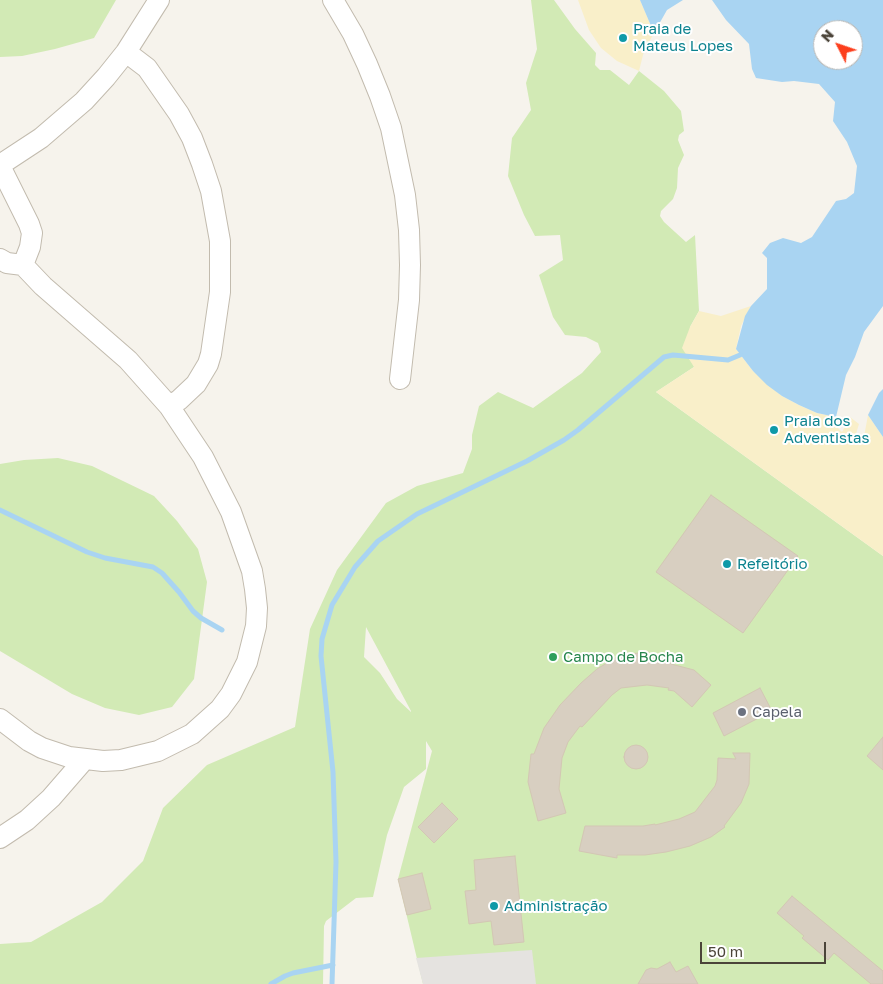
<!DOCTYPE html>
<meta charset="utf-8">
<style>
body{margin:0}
#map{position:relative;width:883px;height:984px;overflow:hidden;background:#f6f3ec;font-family:"Golos Text",sans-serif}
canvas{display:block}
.north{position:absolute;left:813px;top:20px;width:50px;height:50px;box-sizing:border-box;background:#fff;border:1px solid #b7b4b0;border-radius:50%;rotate:311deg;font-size:14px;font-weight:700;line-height:20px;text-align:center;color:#4b4439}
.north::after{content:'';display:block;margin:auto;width:18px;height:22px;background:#fc3f1d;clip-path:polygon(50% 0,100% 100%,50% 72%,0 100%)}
.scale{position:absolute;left:700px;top:942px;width:126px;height:22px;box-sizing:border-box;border:2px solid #4b4439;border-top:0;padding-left:6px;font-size:15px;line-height:18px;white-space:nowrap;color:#4b4439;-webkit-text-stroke:4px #fff;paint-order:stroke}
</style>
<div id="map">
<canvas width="883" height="984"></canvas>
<div class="north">N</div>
<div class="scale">50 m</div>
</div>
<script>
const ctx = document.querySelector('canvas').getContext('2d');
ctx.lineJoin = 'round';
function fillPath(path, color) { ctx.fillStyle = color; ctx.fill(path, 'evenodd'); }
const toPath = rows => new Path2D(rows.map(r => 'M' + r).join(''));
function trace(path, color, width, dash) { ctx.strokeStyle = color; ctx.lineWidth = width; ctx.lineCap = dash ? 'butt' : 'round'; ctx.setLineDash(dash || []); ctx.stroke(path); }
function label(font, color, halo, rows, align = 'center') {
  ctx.font = font + ' "Golos Text",sans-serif'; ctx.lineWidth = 4; ctx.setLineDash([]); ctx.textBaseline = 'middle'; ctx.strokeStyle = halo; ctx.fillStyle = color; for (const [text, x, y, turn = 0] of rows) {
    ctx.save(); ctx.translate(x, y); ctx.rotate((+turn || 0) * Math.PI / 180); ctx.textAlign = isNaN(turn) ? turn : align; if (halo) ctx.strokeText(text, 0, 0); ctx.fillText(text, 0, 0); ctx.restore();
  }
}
fillPath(toPath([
 [0,0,116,0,94,38,55,49,22,56,0,57],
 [531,0,554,0,575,29,596,53,595,65,600,70,610,70,629,85,639,71,664,91,681,111,684,131,679,135,678,140,684,155,678,168,677,188,673,199,661,211,660,216,664,222,686,242,695,235,699,311,690,327,694,367,656,392,883,556,883,984,423,984,398,879,432,751,426,741,426,769,404,787,387,835,373,897,356,898,326,921,324,926,323,984,0,984,0,944,31,942,102,902,143,861,163,808,207,765,295,727,310,629,337,570,386,503,417,486,463,473,472,449,472,435,479,406,498,392,533,408,582,373,601,352,598,343,586,337,565,335,553,317,539,275,563,260,560,235,535,236,524,215,508,176,512,138,531,110,526,83,537,49],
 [366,627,411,711,411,712,397,699,380,673,364,657],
 [58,458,92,466,154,496,177,521,198,549,207,582,194,679,172,707,139,715,105,708,72,694,0,651,0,464,24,460]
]), '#d2eab5');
fillPath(toPath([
 [578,0,640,0,654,33,644,51,639,71,617,61,601,48,589,30],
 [751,306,741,326,736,349,753,371,782,396,799,405,817,413,836,417,838,428,842,432,850,417,859,424,855,437,859,442,863,442,868,415,883,437,883,556,656,392,694,367,682,348,690,327,699,311,721,316]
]), '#f9efc9');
fillPath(toPath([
 [532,950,536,984,423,984,416,958]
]), '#e5e3e0');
fillPath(toPath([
 [640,0,683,0,667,10,654,33],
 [712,0,883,0,883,306,864,332,855,357,846,375,836,417,817,413,799,405,782,396,767,385,753,371,736,349,745,316,751,306,767,289,767,258,762,253,770,243,783,238,801,243,812,237,836,201,846,199,854,193,857,166,847,142,833,121,835,102,819,84,794,81,782,82,756,78,752,69,749,44,726,20],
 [823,30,853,30,853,60,823,60],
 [883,389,883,437,868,415,879,393]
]), '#a9d4f2');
trace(toPath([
 [0,510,87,552,105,558,153,567,162,573,179,592,193,611,201,618,222,630],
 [271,984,285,976,293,973,333,965],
 [332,984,336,862,333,772,321,656,322,639,332,605,355,567,378,541,417,514,527,461,564,440,578,430,664,357,673,355,728,360,740,355]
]), '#a9d4f2', 5);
const building = toPath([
 [711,495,798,556,743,633,656,572,711,495],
 [648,652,648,658,671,661,671,664,694,670,711,685,692,707,674,691,668,690,669,688,647,685,621,688,612,695,582,727,580,726,568,742,562,758,559,789,566,813,538,821,528,782,531,754,534,754,544,728,560,705,581,683,597,669,620,655,648,652],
 [760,688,772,711,724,736,713,713,760,688],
 [883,737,883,770,867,756,883,737],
 '624 757a12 12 0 1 1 24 0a12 12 0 1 1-24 0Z',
 [733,753,750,753,749,784,741,803,724,826,725,827,711,837,690,846,666,852,645,855,617,855,617,858,579,851,585,826,643,826,655,824,655,825,679,819,695,812,715,786,717,780,718,758,736,759,733,753],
 [442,803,458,819,434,843,418,827,442,803],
 [515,856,524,942,494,945,491,921,469,924,465,891,476,890,474,860,515,856],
 [422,873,431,909,407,915,398,879,422,873],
 [792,896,883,971,883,984,871,984,834,953,828,960,802,938,804,936,777,913,792,896],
 [670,962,676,972,688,966,698,984,638,984,646,970,651,968,657,969,670,962]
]);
fillPath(building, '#d8cfc1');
trace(building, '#d3c7b4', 1);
const street = toPath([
 [333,0,353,34,367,64,380,96,391,128,405,195,409,230,410,265,409,300,400,379],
 [126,52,147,68,179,114,192,138,202,164,211,191,220,241,220,292,211,354,208,364,196,384,179,400,169,406],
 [0,165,41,138,84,101,106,77,126,52,159,0],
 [0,166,29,224,32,233,30,247,23,265],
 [0,259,7,263,23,265,43,286,128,360,169,406,203,457,231,512,252,571,255,589,257,608,256,626,247,662,231,694,220,709,192,734,158,751,121,760,103,761,69,757,42,748,29,741,0,719],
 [0,838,27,820,51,798,84,760]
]);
trace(street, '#c2bbae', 22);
trace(street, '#fff', 20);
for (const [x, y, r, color] of [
 [623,38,5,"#0f9aa8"],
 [774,430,5,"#0f9aa8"],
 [727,564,5,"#0f9aa8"],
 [553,657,5,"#2e9e5b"],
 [742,712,5,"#6b7280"],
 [494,906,5,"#0f9aa8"]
]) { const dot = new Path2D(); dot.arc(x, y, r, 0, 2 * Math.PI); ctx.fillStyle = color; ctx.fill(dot); trace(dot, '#fff', 2); }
label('15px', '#0d838f', '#fff', [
 ["Praia de",633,29],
 ["Mateus Lopes",633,46],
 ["Praia dos",784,421],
 ["Adventistas",784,438],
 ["Refeitório",737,564],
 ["Administração",504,906]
], 'left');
label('15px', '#27864d', '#fff', [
 ["Campo de Bocha",563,657]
], 'left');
label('15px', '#5b616d', '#fff', [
 ["Capela",752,712]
], 'left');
</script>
